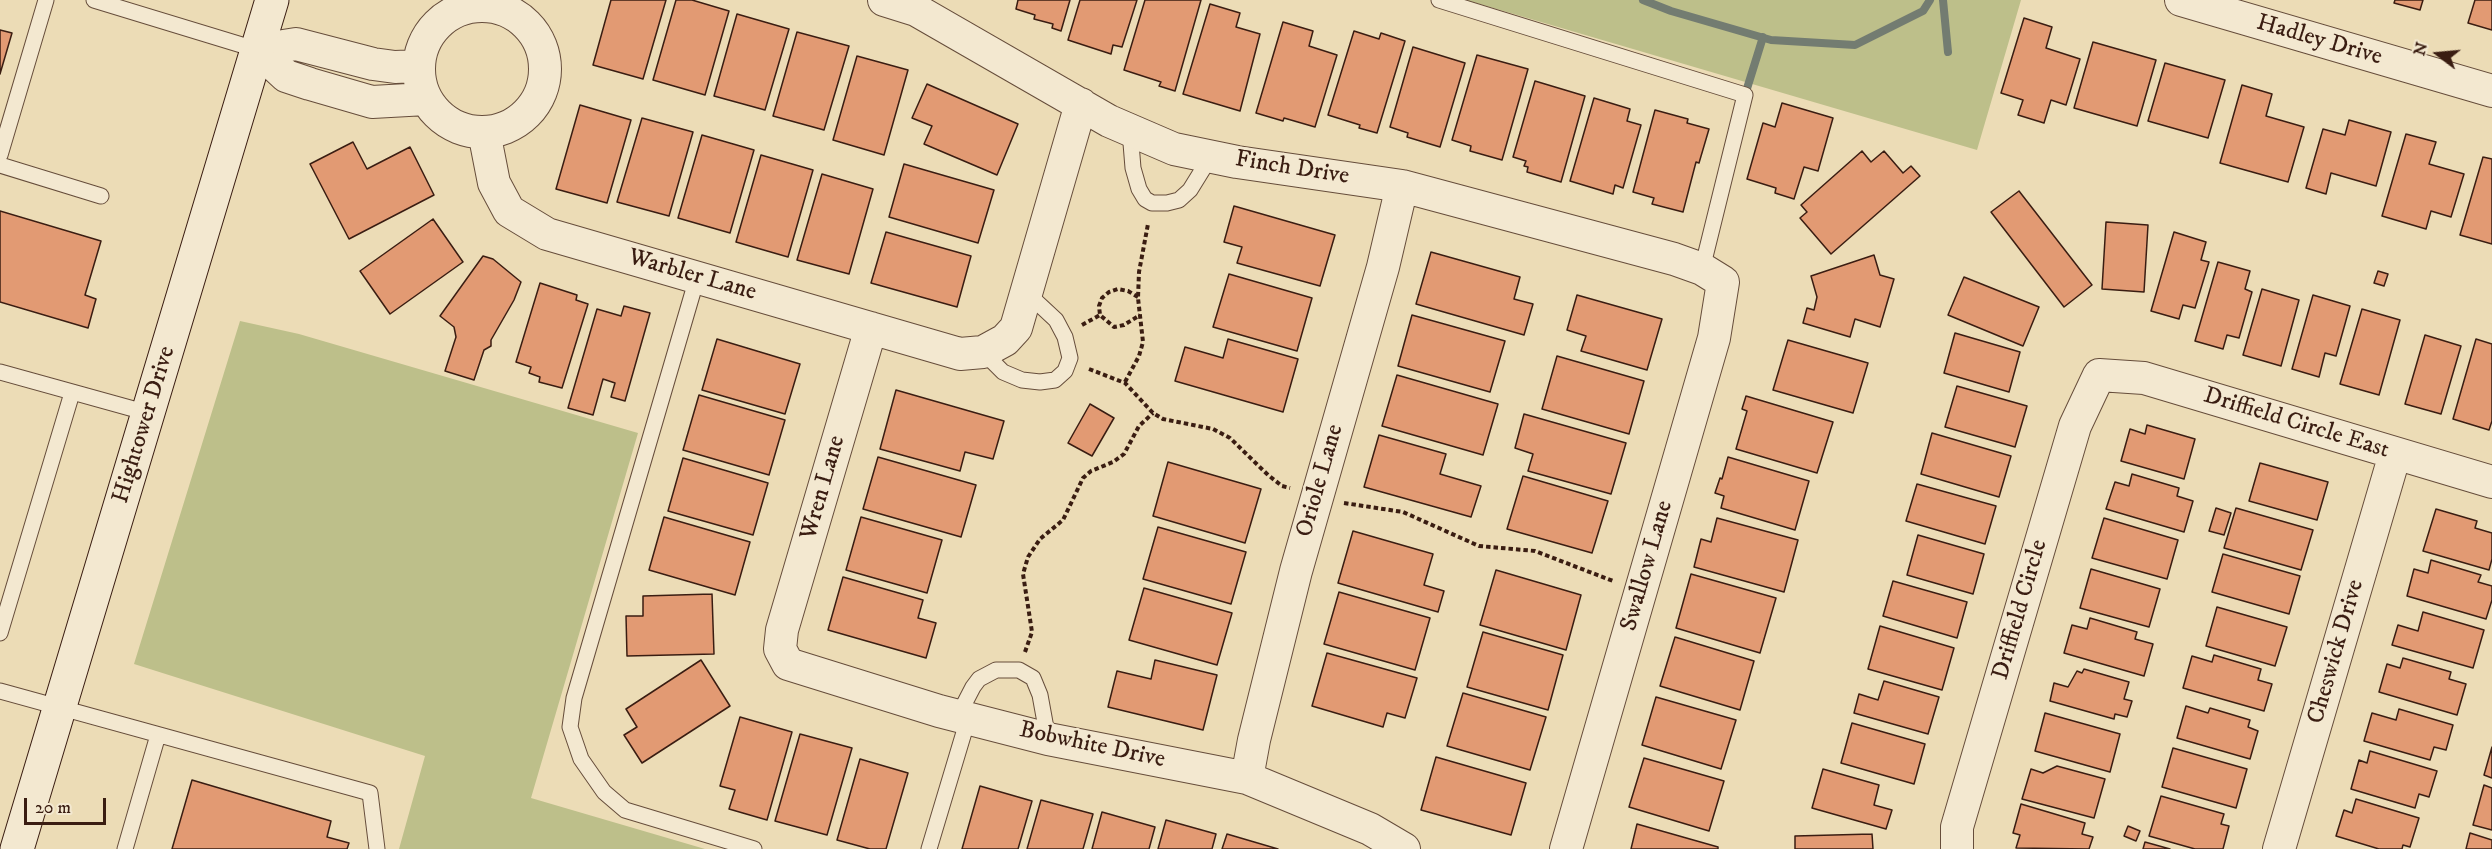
<!DOCTYPE html>
<style>
body{margin:0}
#map{position:relative;width:2492px;height:849px;overflow:hidden;background:#ecdcb6;font-family:"IM FELL DW Pica",serif}
canvas{display:block}
.north{position:absolute;left:2408px;top:24px;width:60px;height:60px;-webkit-text-stroke:4px #f3e8d0;paint-order:stroke;rotate:286deg;font-size:16px;font-weight:700;line-height:24px;text-align:center;color:#3a1d12}
.north::after{content:'';display:block;margin:auto;width:21px;height:27px;background:#3a1d12;clip-path:polygon(50% 0,100% 100%,50% 72%,0 100%)}
.scale{position:absolute;left:24px;top:798px;width:82px;height:27px;box-sizing:border-box;border:3px solid #3a1d12;border-top:0;padding-left:8px;font-size:18px;line-height:21px;white-space:nowrap;color:#3a1d12;-webkit-text-stroke:4px #f3e8d0;paint-order:stroke}
</style>
<div id="map">
<canvas width="2492" height="849"></canvas>
<div class="north">N</div>
<div class="scale">20 m</div>
</div>
<script>
const ctx = document.querySelector('canvas').getContext('2d');
ctx.lineJoin = 'round';
function fillPath(path, color) { ctx.fillStyle = color; ctx.fill(path, 'evenodd'); }
const toPath = rows => new Path2D(rows.map(r => 'M' + r).join(''));
function trace(path, color, width, dash) { ctx.strokeStyle = color; ctx.lineWidth = width; ctx.lineCap = dash ? 'butt' : 'round'; ctx.setLineDash(dash || []); ctx.stroke(path); }
function label(font, color, halo, rows, align = 'center') {
  ctx.font = font + ' "IM FELL DW Pica",serif'; ctx.lineWidth = 5; ctx.setLineDash([]); ctx.textBaseline = 'middle'; ctx.strokeStyle = halo; ctx.fillStyle = color; for (const [text, x, y, turn = 0] of rows) {
    ctx.save(); ctx.translate(x, y); ctx.rotate((+turn || 0) * Math.PI / 180); ctx.textAlign = isNaN(turn) ? turn : align; if (halo) ctx.strokeText(text, 0, 0); ctx.fillText(text, 0, 0); ctx.restore();
  }
}
fillPath(toPath([
 [1466,0,2021,0,1977,150],
 [240,321,299,334,638,433,531,798,705,849,399,849,425,756,134,664]
]), '#bdbf8a');
trace(toPath([
 [1643,0,1671,11,1771,40,1855,45,1923,11,1930,0],
 [1943,0,1948,52],
 [1745,95,1763,37]
]), '#737c71', 8);
const building = toPath([
 [611,0,666,0,643,79,593,65,611,0],
 [676,0,692,0,729,11,705,95,653,80,676,0],
 [1018,0,1070,0,1061,31,1052,28,1053,24,1034,19,1035,15,1016,9,1018,0],
 [1080,0,1137,0,1122,47,1113,45,1111,54,1068,40,1080,0],
 [1145,0,1201,0,1175,91,1159,86,1161,82,1124,70,1145,0],
 [2395,0,2423,0,2420,10,2394,3,2395,0],
 [2475,0,2492,0,2492,30,2468,23,2475,0],
 [1210,4,1240,13,1236,27,1260,34,1240,111,1183,94,1210,4],
 [737,14,789,29,765,110,714,96,737,14],
 [2024,18,2052,27,2046,48,2080,59,2066,105,2051,100,2044,123,2018,115,2023,100,2001,93,2024,18],
 [1283,22,1313,31,1309,46,1337,55,1315,127,1284,118,1283,121,1256,113,1283,22],
 [0,30,12,33,0,74,0,30],
 [1354,31,1379,39,1381,33,1405,41,1377,133,1359,128,1360,125,1328,115,1354,31],
 [797,32,849,46,824,130,773,116,797,32],
 [2093,42,2156,60,2137,126,2074,108,2093,42],
 [1413,47,1465,63,1440,147,1407,137,1408,133,1390,127,1413,47],
 [1477,55,1528,69,1502,160,1470,151,1471,146,1452,140,1477,55],
 [857,56,908,70,884,155,833,140,857,56],
 [2165,63,2225,80,2208,138,2148,121,2165,63],
 [1535,81,1585,96,1561,182,1527,172,1528,167,1524,166,1526,161,1513,157,1535,81],
 [927,84,1018,124,997,175,924,144,932,126,912,118,927,84],
 [2242,85,2272,94,2266,116,2304,127,2288,182,2220,163,2242,85],
 [1594,98,1630,109,1627,121,1641,125,1623,188,1615,185,1613,194,1570,181,1594,98],
 [1782,103,1833,118,1818,171,1804,167,1794,199,1775,193,1776,188,1747,179,1763,123,1775,127,1782,103],
 [580,105,631,120,607,203,556,189,580,105],
 [1655,110,1688,119,1687,123,1709,129,1699,163,1696,162,1683,212,1652,204,1654,198,1633,192,1655,110],
 [642,118,693,132,669,216,617,202,642,118],
 [2349,120,2391,132,2376,186,2331,173,2326,194,2306,188,2323,129,2345,135,2349,120],
 [2406,134,2436,142,2429,164,2464,174,2451,217,2431,211,2426,229,2382,216,2406,134],
 [702,135,754,150,730,233,678,218,702,135],
 [353,142,367,169,410,147,434,195,349,239,310,164,353,142],
 [1862,151,1871,162,1884,151,1903,173,1911,166,1920,176,1831,254,1800,218,1807,212,1801,205,1862,151],
 [761,155,813,170,788,257,736,242,761,155],
 [2483,157,2492,159,2492,244,2460,235,2483,157],
 [904,164,994,190,978,243,889,217,904,164],
 [822,174,873,189,849,274,797,260,822,174],
 [2019,191,2092,285,2064,307,1991,212,2019,191],
 [1234,206,1335,235,1320,286,1237,263,1242,247,1224,242,1234,206],
 [0,211,101,241,85,295,96,299,88,328,0,302,0,211],
 [433,219,463,262,390,314,360,271,433,219],
 [2106,222,2148,225,2144,292,2102,289,2106,222],
 [886,232,971,256,957,307,871,283,886,232],
 [2174,232,2206,242,2201,260,2209,262,2195,308,2183,305,2179,319,2151,311,2174,232],
 [1431,252,1520,277,1514,299,1533,304,1524,335,1416,304,1431,252],
 [1874,255,1880,275,1894,279,1880,327,1855,319,1850,337,1803,323,1807,308,1814,310,1817,297,1811,276,1874,255],
 [483,256,493,259,521,282,514,300,491,340,491,346,484,350,474,380,445,371,456,337,454,327,440,316,483,256],
 [2218,262,2250,271,2245,289,2252,292,2239,338,2227,335,2223,349,2195,341,2218,262],
 [2378,271,2388,274,2384,286,2374,283,2378,271],
 [1229,274,1312,298,1297,351,1213,327,1229,274],
 [1964,277,2039,307,2023,346,1948,315,1964,277],
 [540,283,577,295,576,300,588,304,562,388,539,382,540,377,529,373,531,367,516,362,540,283],
 [2262,289,2299,300,2281,366,2243,355,2262,289],
 [1577,295,1662,319,1647,370,1581,351,1586,336,1567,330,1577,295],
 [2313,295,2350,306,2336,356,2325,353,2319,377,2292,369,2313,295],
 [624,306,650,313,625,401,611,397,615,383,603,379,593,415,568,408,597,309,621,316,624,306],
 [2362,309,2400,320,2379,395,2340,384,2362,309],
 [1412,315,1505,341,1490,392,1398,366,1412,315],
 [1955,333,2020,352,2009,392,1944,373,1955,333],
 [2425,335,2461,346,2441,414,2405,404,2425,335],
 [717,339,800,364,785,414,702,390,717,339],
 [1228,339,1298,359,1283,412,1175,381,1185,347,1223,358,1228,339],
 [2476,339,2492,344,2492,421,2489,430,2453,419,2476,339],
 [1788,340,1868,363,1853,413,1773,390,1788,340],
 [1557,356,1644,381,1629,434,1542,409,1557,356],
 [1397,375,1498,404,1483,455,1382,426,1397,375],
 [1957,386,2027,406,2015,447,1945,427,1957,386],
 [896,390,1004,421,993,459,965,452,960,471,880,449,896,390],
 [699,395,785,420,769,475,683,450,699,395],
 [1746,396,1833,422,1817,473,1736,449,1747,411,1742,409,1746,396],
 [1090,404,1114,418,1092,456,1068,443,1090,404],
 [1524,414,1626,443,1611,494,1528,471,1533,454,1515,448,1524,414],
 [2147,425,2195,439,2184,479,2121,461,2130,429,2145,434,2147,425],
 [1932,433,2011,456,1999,497,1921,474,1932,433],
 [1379,435,1446,454,1440,474,1481,486,1471,517,1364,487,1379,435],
 [878,457,976,485,961,537,863,509,878,457],
 [1728,457,1809,481,1795,530,1721,508,1724,496,1715,493,1720,478,1722,479,1728,457],
 [683,458,768,483,753,535,668,511,683,458],
 [1168,462,1261,489,1245,543,1153,516,1168,462],
 [2260,463,2328,482,2317,520,2249,501,2260,463],
 [2132,474,2179,488,2177,496,2193,501,2184,532,2106,509,2115,482,2129,486,2132,474],
 [1523,476,1608,501,1592,553,1507,529,1523,476],
 [1917,484,1996,506,1985,544,1906,521,1917,484],
 [2216,508,2231,513,2224,535,2209,531,2216,508],
 [2236,508,2313,530,2301,570,2224,548,2236,508],
 [2436,509,2477,521,2475,528,2492,533,2492,559,2489,570,2423,551,2436,509],
 [664,517,750,542,735,595,649,570,664,517],
 [861,517,942,540,927,593,846,570,861,517],
 [1717,518,1798,540,1784,592,1694,567,1701,539,1711,542,1717,518],
 [2104,518,2178,540,2167,579,2092,558,2104,518],
 [1158,527,1246,552,1231,604,1143,579,1158,527],
 [1353,531,1433,554,1424,585,1444,591,1438,612,1338,583,1353,531],
 [1918,535,1984,554,1973,594,1907,575,1918,535],
 [2223,554,2300,576,2289,614,2212,592,2223,554],
 [2431,560,2481,575,2478,582,2492,586,2492,600,2486,619,2407,596,2414,569,2428,573,2431,560],
 [2091,569,2160,589,2149,627,2080,608,2091,569],
 [1496,570,1581,595,1566,650,1480,625,1496,570],
 [1691,574,1776,598,1760,653,1676,628,1691,574],
 [843,577,923,600,918,618,936,623,926,658,828,630,843,577],
 [1893,581,1967,602,1957,638,1883,616,1893,581],
 [1144,588,1232,613,1217,665,1129,640,1144,588],
 [1339,592,1430,618,1415,670,1324,644,1339,592],
 [712,594,714,654,627,656,626,616,643,616,643,596,712,594],
 [2217,607,2287,627,2275,666,2206,646,2217,607],
 [2423,612,2484,630,2473,668,2392,645,2398,625,2418,631,2423,612],
 [2090,618,2137,632,2135,639,2153,644,2144,676,2064,653,2072,625,2087,629,2090,618],
 [1880,626,1954,648,1942,690,1868,669,1880,626],
 [1483,632,1563,655,1548,710,1467,687,1483,632],
 [1675,637,1754,661,1740,710,1660,686,1675,637],
 [1327,653,1417,678,1405,718,1387,713,1383,727,1312,706,1327,653],
 [2214,655,2261,669,2258,680,2272,684,2264,711,2183,688,2192,656,2212,662,2214,655],
 [2403,658,2451,672,2449,679,2466,684,2457,715,2379,692,2387,664,2400,668,2403,658],
 [701,660,730,706,642,763,624,735,637,727,626,709,701,660],
 [1155,660,1217,675,1203,730,1108,707,1117,671,1151,679,1155,660],
 [2084,669,2129,682,2124,699,2132,701,2127,717,2115,714,2114,719,2050,701,2054,683,2068,687,2077,671,2082,673,2084,669],
 [1884,681,1939,697,1928,734,1854,713,1859,694,1878,700,1884,681],
 [1463,693,1546,717,1530,770,1447,746,1463,693],
 [1656,697,1736,720,1721,769,1642,745,1656,697],
 [2186,706,2208,713,2210,708,2250,720,2248,727,2258,731,2250,759,2177,738,2186,706],
 [2399,709,2453,725,2446,750,2434,747,2430,760,2364,741,2372,713,2396,720,2399,709],
 [2045,713,2120,734,2110,772,2035,751,2045,713],
 [740,717,792,732,767,820,729,809,735,790,720,786,740,717],
 [1852,723,1925,744,1914,784,1841,763,1852,723],
 [800,734,852,748,827,835,775,821,800,734],
 [2492,747,2492,778,2484,775,2492,747],
 [2173,748,2247,769,2236,808,2162,787,2173,748],
 [2370,751,2437,771,2429,797,2419,794,2415,808,2351,789,2359,760,2367,763,2370,751],
 [1436,757,1526,783,1511,835,1421,810,1436,757],
 [1644,758,1724,781,1709,831,1629,807,1644,758],
 [860,759,908,773,886,849,870,849,837,840,860,759],
 [2057,766,2105,779,2094,818,2022,799,2031,769,2043,773,2057,766],
 [1823,769,1879,785,1874,805,1892,810,1886,829,1812,808,1823,769],
 [192,780,331,821,327,837,349,843,347,849,172,849,192,780],
 [2484,785,2492,788,2492,830,2473,825,2484,785],
 [980,786,1032,801,1018,849,962,849,980,786],
 [2161,796,2224,814,2221,824,2229,826,2223,849,2195,849,2149,836,2161,796],
 [2356,799,2419,818,2410,847,2403,845,2402,849,2379,849,2336,836,2344,810,2352,813,2356,799],
 [1041,800,1093,814,1083,849,1027,849,1041,800],
 [2021,804,2085,823,2082,834,2093,837,2089,849,2016,848,2020,835,2013,833,2021,804],
 [1102,812,1155,827,1149,849,1092,849,1102,812],
 [1166,820,1216,834,1212,849,1158,849,1166,820],
 [1637,824,1718,847,1718,849,1631,849,1637,824],
 [2128,826,2140,831,2136,841,2124,836,2128,826],
 [2470,833,2492,840,2492,849,2466,849,2470,833],
 [1227,834,1278,849,1222,849,1227,834],
 [1872,834,1873,849,1795,849,1795,836,1872,834],
 [2145,842,2170,849,2143,849,2145,842]
]);
fillPath(building, '#e29a73');
trace(building, '#3a1d12', 1.5);
const lane = toPath([
 [94,0,258,50],
 [1439,0,1745,95,1702,269],
 [1130,131,1133,168,1139,189,1145,199,1152,203,1167,203,1179,200,1190,190,1211,156],
 [0,155,46,0],
 [0,165,101,196],
 [697,278,574,698,570,727,581,759,604,792,625,810,754,849],
 [983,352,1003,372,1022,380,1040,382,1055,380,1065,371,1070,358,1065,337,1056,320,1027,293],
 [0,372,148,413],
 [0,633,72,393],
 [0,691,370,793,377,849],
 [958,716,973,687,979,679,996,670,1019,670,1033,678,1040,695,1048,739],
 [125,849,158,735],
 [929,849,968,719]
]);
const street = toPath([
 [884,0,916,10,1109,121,1174,149,1237,162,1402,186,1674,259,1702,269,1723,282,1714,338,1566,849],
 [2181,0,2492,91],
 '419 69a63 63 0 1 1 126 0a63 63 0 1 1-126 0Z',
 [258,50,286,76,310,84,372,102,426,99],
 [258,50,296,44,373,64,395,67,419,66],
 [484,132,494,183,509,211,547,234,960,354,983,352,1005,340,1016,328,1081,104],
 [871,328,782,630,780,649,788,664,939,711,1048,739,1247,778,1370,829,1404,849],
 [1247,778,1254,740,1296,571,1383,267,1402,186],
 [1957,849,1957,827,2075,426,2099,375,2144,378,2492,482],
 [2279,849,2395,454]
]);
const secondary = toPath([
 [17,849,272,0]
]);
trace(lane, '#664d3b', 17);
trace(street, '#664d3b', 34);
trace(secondary, '#3a1d12', 35);
trace(toPath([
 [1138,297,1128,291,1118,289,1109,292,1102,298,1099,306,1100,315,1114,327,1124,325,1140,315],
 [1082,325,1100,315],
 [1089,369,1125,383,1153,413,1163,419,1213,429,1230,438,1268,475,1282,486,1290,488],
 [1125,382,1139,356,1143,342,1138,298,1139,272,1148,224],
 [1344,503,1403,512,1479,546,1535,551,1613,581],
 [1025,652,1032,632,1023,574,1028,557,1040,539,1063,520,1083,478,1091,471,1113,462,1124,454,1139,426,1153,413]
]), '#3a1d12', 4, [4.5, 3]);
trace(lane, '#f3e8d0', 15);
trace(street, '#f3e8d0', 32);
trace(secondary, '#f3e8d0', 33);
label('24px', '#3a1d12', '#f3e8d0', [
 ["Hadley Drive",2319,41,16],
 ["Finch Drive",1292,169,9],
 ["Warbler Lane",692,276,16],
 ["Driffield Circle East",2296,424,17],
 ["Hightower Drive",145,425,-73],
 ["Oriole Lane",1321,481,-74],
 ["Wren Lane",824,488,-74],
 ["Swallow Lane",1648,566,-74],
 ["Driffield Circle",2021,610,-74],
 ["Cheswick Drive",2337,652,-74],
 ["Bobwhite Drive",1092,746,12]
]);
</script>
